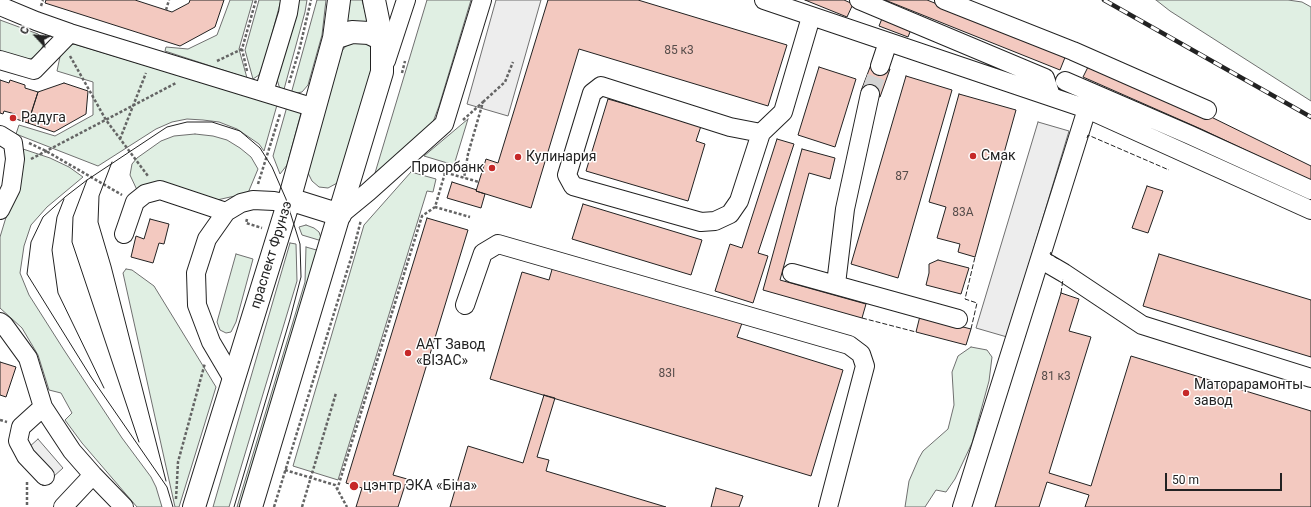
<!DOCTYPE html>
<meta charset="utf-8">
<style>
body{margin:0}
#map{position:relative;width:1311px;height:507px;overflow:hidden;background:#fff;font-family:Roboto,sans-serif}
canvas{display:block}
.north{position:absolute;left:16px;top:16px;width:40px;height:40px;-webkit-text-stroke:3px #fff;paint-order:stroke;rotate:296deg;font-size:11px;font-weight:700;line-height:16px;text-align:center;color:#222}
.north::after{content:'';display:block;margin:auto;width:14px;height:18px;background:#222;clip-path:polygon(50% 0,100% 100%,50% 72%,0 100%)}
.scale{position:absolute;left:1165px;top:473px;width:117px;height:18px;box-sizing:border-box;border:2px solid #222;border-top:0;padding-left:5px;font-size:12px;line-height:14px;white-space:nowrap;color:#222;-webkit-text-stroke:3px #fff;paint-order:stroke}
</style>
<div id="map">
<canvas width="1311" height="507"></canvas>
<div class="north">С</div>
<div class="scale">50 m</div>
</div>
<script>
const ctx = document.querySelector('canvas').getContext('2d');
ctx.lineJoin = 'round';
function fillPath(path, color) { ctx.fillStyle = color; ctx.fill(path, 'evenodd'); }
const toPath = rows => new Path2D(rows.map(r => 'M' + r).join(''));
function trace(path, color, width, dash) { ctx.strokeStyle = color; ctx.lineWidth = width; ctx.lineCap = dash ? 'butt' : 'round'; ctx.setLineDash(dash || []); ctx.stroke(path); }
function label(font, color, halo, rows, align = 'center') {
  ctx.font = font + ' Roboto,sans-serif'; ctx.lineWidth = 3; ctx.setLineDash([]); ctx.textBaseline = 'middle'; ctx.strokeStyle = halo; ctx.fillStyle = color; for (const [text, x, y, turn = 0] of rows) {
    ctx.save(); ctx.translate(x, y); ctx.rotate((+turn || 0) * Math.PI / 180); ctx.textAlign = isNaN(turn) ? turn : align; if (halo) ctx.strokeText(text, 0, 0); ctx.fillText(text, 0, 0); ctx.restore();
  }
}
const green = toPath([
 [230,0,253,0,239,49,247,78,165,51,166,47,188,49,217,35,230,0],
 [259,0,281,0,264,64,259,75,253,79,245,50,259,0],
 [298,0,307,0,305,12,283,93,279,86,276,76,298,0],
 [317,0,326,0,322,35,308,85,302,92,291,94,317,0],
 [347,0,362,0,369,26,346,26,347,0],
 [427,0,471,0,439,106,433,122,416,141,372,183,427,0],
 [1156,0,1288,0,1302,2,1311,7,1311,101,1170,11,1156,0],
 [0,20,38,34,43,39,44,44,37,56,30,59,17,58,0,52,0,20],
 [357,41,369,45,374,51,377,61,339,182,328,188,319,187,312,181,308,173,309,162,341,52,346,46,357,41],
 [74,44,277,105,264,151,259,144,237,129,219,122,203,120,187,119,172,122,156,129,98,166,16,134,19,125,55,136,93,115,93,82,57,71,61,52,68,46,74,44],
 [288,103,301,113,287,165,280,174,273,156,288,103],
 [468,119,454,165,424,156,468,119],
 [195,134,213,136,227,140,240,148,251,157,258,169,248,193,217,200,137,190,130,175,132,164,137,158,161,141,174,136,195,134],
 [20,148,50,158,69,167,83,177,47,207,31,225,24,246,20,273,29,295,64,350,122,438,151,477,156,487,162,507,137,507,82,443,65,420,72,413,61,393,49,390,38,355,22,328,0,308,0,237,7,214,20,148],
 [411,172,436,179,433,192,427,191,338,480,293,466,364,225,411,172],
 [306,225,314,228,319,232,322,241,302,235,299,227,306,225],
 [290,243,296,244,297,281,229,507,213,507,290,243],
 [306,247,320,251,244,507,237,507,305,282,306,247],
 [236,254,253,259,236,322,231,332,226,333,220,330,217,322,236,254],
 [126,269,132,270,154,286,216,387,179,507,175,507,123,273,126,269],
 [971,347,987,350,992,357,989,381,972,443,955,479,946,492,936,490,925,507,905,507,909,481,919,458,923,451,948,429,954,405,952,372,958,356,971,347]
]);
fillPath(green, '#e0efe3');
trace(green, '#6f6f6f', 1);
const parking = toPath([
 [496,0,541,0,508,116,467,104,496,0],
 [1038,122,1069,131,1007,337,976,328,1038,122],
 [38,439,63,468,43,486,18,457,38,439]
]);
fillPath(parking, '#ededed');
trace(parking, '#6f6f6f', 1);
const building = toPath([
 [46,0,135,0,172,12,189,3,190,0,224,0,215,27,180,46,45,3,46,0],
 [548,0,638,0,787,45,768,106,579,49,531,208,476,191,486,159,498,163,548,0],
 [805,0,844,0,853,4,847,17,805,0],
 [885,0,927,0,1066,55,1060,70,885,0],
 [883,16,912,27,908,37,879,26,883,16],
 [872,62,890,69,880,97,861,91,872,62],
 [1090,63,1205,114,1311,166,1311,181,1201,129,1083,77,1090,63],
 [819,67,856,79,835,147,798,135,819,67],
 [906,76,952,90,898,278,851,264,906,76],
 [0,80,9,83,10,80,25,85,25,88,38,92,28,123,13,118,15,114,4,111,3,114,0,113,0,80],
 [64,83,88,91,86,114,54,132,28,123,38,92,64,83],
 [959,94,1016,110,975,257,958,252,960,244,937,238,946,207,929,202,959,94],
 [608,99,701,126,696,141,705,144,688,201,586,171,608,99],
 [777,139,794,144,758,253,768,256,753,303,715,291,730,244,742,248,777,139],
 [802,149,835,158,830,179,809,173,780,280,866,304,862,318,763,290,802,149],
 [452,182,477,190,476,191,485,194,481,208,447,198,452,182],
 [1147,186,1163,191,1148,233,1132,228,1147,186],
 [583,204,702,240,691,275,572,239,583,204],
 [427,218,468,230,393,475,407,479,398,507,356,507,362,488,346,483,427,218],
 [150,219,169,224,164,244,159,243,153,263,131,257,136,236,144,239,150,219],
 [1159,254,1311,300,1311,357,1143,306,1159,254],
 [938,260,969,268,961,294,926,285,929,273,929,264,938,260],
 [553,266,742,323,737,337,843,370,811,476,490,379,522,272,549,280,553,266],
 [1061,293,1079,299,1069,331,1091,337,1049,473,1091,486,1131,356,1311,411,1311,507,1085,507,1089,495,1047,482,1039,507,995,507,1061,293],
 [920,316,971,329,966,345,916,332,920,316],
 [0,362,16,367,6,397,0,395,0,362],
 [544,395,555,398,537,457,549,460,546,471,666,507,450,507,468,446,523,463,544,395],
 [716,488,743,496,739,507,711,507,716,488]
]);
fillPath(building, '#f3c9c0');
trace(building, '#222', 1);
trace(toPath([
 [870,94,880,66]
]), '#d3d3d3', 18, [18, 9]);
const minor = toPath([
 [764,0,1087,109,1311,210],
 [859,0,1045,78,1051,96],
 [944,0,1073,51,1207,110],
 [0,6,36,21,70,33,315,108],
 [0,60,34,70,70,33],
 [386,61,406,0],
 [880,66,888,42],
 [1065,81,1190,135,1311,190],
 [264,92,288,13,290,0],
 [761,133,739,201,730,214,715,221,701,222,573,186,567,175,592,93,601,86,730,127,761,133,783,112,811,17],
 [0,135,13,143,15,159,11,188,0,210],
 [340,215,368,192,444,124,482,0],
 [124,234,135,202,145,194,160,190,226,212],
 [1040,259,1064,273,1142,325,1311,378],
 [792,273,958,319],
 [836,284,845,209,870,94],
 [465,305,483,253,498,244,849,345,861,354,865,366,828,507],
 [0,322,4,325,28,358,43,407,72,451,93,475,124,507],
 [234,381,211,342,197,305,196,273,207,239,226,212,241,203,253,200,274,201,288,204],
 [43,407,21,427,18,441,26,456,45,476],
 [63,507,93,475],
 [962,507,1087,109]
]);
const major = toPath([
 [334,38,352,32,369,33,382,39],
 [289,199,340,215],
 [194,507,288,204,334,38,339,0],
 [251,507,382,72,382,39,374,0]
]);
trace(minor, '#222', 20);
trace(major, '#222', 24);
trace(toPath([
 [41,6,43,0],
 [166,10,169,0],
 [70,56,106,120,148,176],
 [217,61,242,49],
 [247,71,242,49,256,0],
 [402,73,405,61],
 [289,83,299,51,311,0],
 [483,102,505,82,513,62],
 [463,120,483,102,468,154,464,178],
 [120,139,146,73],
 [29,143,46,151,122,195],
 [31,159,176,83],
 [422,166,479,182],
 [445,173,435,207,470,217],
 [258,184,280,114],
 [247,219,246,223,262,228],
 [0,420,7,422],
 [285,470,335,485,347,507],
 [27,482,27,507],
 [337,490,422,216,435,207],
 [176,499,178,462,205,363],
 [274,507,352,255,361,220],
 [302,507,336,393]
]), '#646464', 2.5, [3, 2]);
trace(minor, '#fff', 18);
trace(major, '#fff', 22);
trace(toPath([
 [112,162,99,196,98,222,111,266,166,481],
 [87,180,73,217,72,242,139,442],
 [64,199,57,217,52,250,58,293,104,388],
 [173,507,167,487,91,377,27,274,31,242,43,217,65,197,87,180,167,127,187,122,212,122,240,131,260,148,272,167,286,199,300,244,301,277,290,319,234,507]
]), '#222', 1);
const rail = toPath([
 [1104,0,1311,117]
]);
trace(rail, '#222', 4.5);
trace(rail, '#fff', 3, [9]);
trace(toPath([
 [1087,138,1088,135,1169,170],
 [1051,252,1050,254,1060,260],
 [1061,293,1063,279],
 [862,318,916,332],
 [971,329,977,303,965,299,975,257]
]), '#222', 1, [5, 2]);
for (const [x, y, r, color] of [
 [13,118,4,"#c62828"],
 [973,156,4,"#c62828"],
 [518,157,4,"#c62828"],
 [492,168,4,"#c62828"],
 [408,353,4,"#c62828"],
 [1186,393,4,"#c62828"],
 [354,486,5,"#c62828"]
]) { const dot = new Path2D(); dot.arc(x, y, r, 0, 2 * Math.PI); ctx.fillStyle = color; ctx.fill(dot); trace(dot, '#fff', 1.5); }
label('12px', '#564c4a', null, [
 ["85 к3",679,51],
 ["87",902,177],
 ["83А",963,213],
 ["83І",667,374],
 ["81 к3",1056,377]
]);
label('14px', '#222', '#fff', [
 ["Радуга",21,118],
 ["Смак",981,156],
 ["Кулинария",526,157],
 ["Приорбанк",484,168,"right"],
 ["ААТ Завод",416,345],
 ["«ВІЗАС»",416,361],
 ["Маторарамонты",1194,385],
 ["завод",1194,401],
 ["цэнтр ЭКА «Біна»",363,486]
], 'left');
label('14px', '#222', '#fff', [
 ["праспект Фрунзэ",272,255,-73]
]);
</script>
